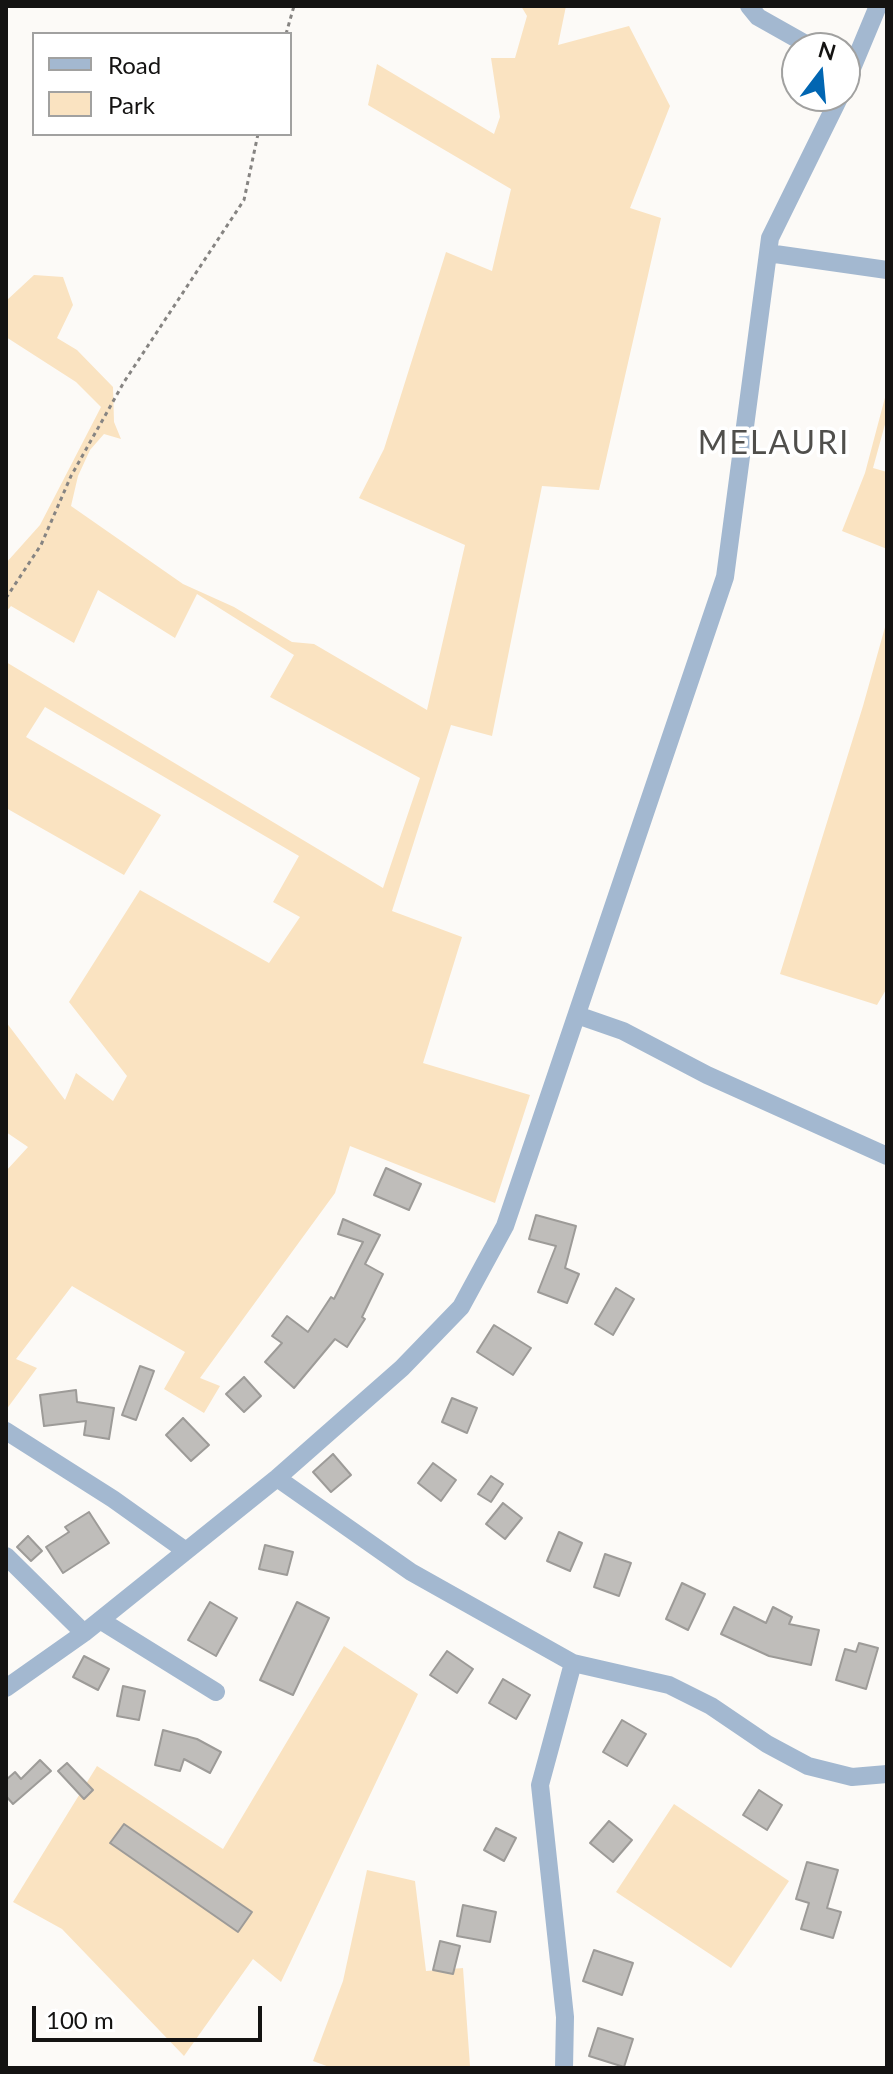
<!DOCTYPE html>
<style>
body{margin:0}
#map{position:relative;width:893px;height:2074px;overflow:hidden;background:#fcfaf7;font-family:Lato,sans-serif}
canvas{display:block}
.frame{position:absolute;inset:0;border:8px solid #141312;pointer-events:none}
.legend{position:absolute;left:32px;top:32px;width:260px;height:104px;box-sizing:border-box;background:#fff;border:2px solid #a1a1a0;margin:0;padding:10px 14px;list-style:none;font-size:24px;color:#141312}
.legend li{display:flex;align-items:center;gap:16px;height:40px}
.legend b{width:40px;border:2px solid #a1a1a0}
.north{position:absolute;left:781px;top:32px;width:80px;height:80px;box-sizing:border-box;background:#fff;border:2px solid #a1a1a0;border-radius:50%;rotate:16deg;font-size:22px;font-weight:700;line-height:32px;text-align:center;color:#141312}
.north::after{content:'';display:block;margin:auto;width:28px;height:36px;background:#0166b2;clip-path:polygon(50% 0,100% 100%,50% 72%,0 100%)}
.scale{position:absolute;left:32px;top:2006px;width:230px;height:36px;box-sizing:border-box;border:4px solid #141312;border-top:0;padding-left:10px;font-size:24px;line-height:28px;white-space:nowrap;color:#141312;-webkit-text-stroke:6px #fff;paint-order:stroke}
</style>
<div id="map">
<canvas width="893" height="2074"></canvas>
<div class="frame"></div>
<ul class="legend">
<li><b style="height:10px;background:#a3b8d0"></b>Road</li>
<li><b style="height:22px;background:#fae3c1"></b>Park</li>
</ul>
<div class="north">N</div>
<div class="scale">100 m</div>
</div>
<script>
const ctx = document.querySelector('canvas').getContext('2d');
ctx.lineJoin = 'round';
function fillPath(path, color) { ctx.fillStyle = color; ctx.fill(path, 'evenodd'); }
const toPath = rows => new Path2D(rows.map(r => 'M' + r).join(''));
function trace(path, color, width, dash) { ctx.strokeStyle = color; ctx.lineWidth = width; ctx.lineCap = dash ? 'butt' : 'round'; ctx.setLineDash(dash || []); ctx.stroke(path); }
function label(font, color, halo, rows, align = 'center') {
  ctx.font = font + ' Lato,sans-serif'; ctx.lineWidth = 7; ctx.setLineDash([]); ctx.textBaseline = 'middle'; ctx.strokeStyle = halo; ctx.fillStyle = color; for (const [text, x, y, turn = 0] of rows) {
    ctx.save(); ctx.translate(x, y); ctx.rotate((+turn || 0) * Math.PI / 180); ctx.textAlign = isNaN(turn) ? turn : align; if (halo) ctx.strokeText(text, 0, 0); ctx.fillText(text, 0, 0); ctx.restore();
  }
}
fillPath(toPath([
 [521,6,566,6,558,45,629,26,670,106,630,208,661,218,599,490,542,486,492,736,451,725,392,911,462,937,423,1063,530,1095,495,1203,350,1146,335,1193,200,1378,220,1386,204,1413,164,1389,185,1352,72,1286,16,1359,37,1368,6,1410,6,1171,28,1147,6,1132,6,1022,65,1100,76,1073,113,1101,127,1076,69,1002,140,890,269,963,300,917,273,902,299,856,45,707,26,737,161,815,124,875,6,808,6,662,383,888,420,778,270,697,294,655,197,594,175,638,98,590,74,643,11,606,6,612,6,563,40,525,101,407,76,382,6,337,6,301,34,275,63,277,73,305,57,338,77,350,113,387,114,422,121,439,104,434,90,450,78,476,71,506,183,584,234,607,292,642,314,644,427,710,465,545,359,498,384,449,446,252,492,271,511,189,368,105,377,64,494,134,500,117,491,58,515,58,527,16],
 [887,390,887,417,873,468,887,472,887,549,842,531,865,473],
 [887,620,887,988,877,1005,780,974,863,706],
 [344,1646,418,1694,281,1982,253,1959,184,2056,62,1929,13,1902,97,1766,223,1849],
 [674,1804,789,1881,731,1968,616,1892],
 [367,1870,415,1881,426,1971,463,1968,470,2066,332,2068,313,2061,343,1981]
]), '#fae3c1');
const building = toPath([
 [386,1168,421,1184,409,1210,374,1195,386,1168],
 [536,1215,576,1226,565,1268,579,1274,567,1303,538,1292,556,1246,529,1239,536,1215],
 [343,1219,380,1235,365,1264,383,1274,362,1317,365,1319,347,1347,335,1339,294,1388,265,1362,282,1343,272,1336,287,1316,308,1332,331,1297,334,1299,363,1242,338,1234,343,1219],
 [616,1288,634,1299,613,1335,595,1324,616,1288],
 [494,1325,531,1348,513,1375,477,1352,494,1325],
 [140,1366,154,1371,136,1420,122,1415,140,1366],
 [244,1377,261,1396,244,1412,226,1394,244,1377],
 [76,1390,77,1402,114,1408,109,1439,84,1435,86,1421,44,1426,40,1395,76,1390],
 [452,1398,477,1408,467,1433,442,1422,452,1398],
 [183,1418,209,1445,191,1461,166,1435,183,1418],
 [333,1454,351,1475,331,1492,313,1472,333,1454],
 [433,1463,456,1480,441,1501,418,1483,433,1463],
 [491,1476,503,1484,491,1502,478,1494,491,1476],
 [503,1503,522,1518,505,1539,486,1524,503,1503],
 [89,1512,109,1543,63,1573,46,1547,69,1532,65,1527,89,1512],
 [559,1532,582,1543,570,1571,547,1561,559,1532],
 [28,1536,42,1551,31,1561,17,1547,28,1536],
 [265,1545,293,1552,287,1575,259,1569,265,1545],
 [605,1554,631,1563,619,1596,594,1587,605,1554],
 [682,1583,705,1594,688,1630,666,1619,682,1583],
 [210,1602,237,1618,216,1656,188,1640,210,1602],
 [297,1602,329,1618,293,1695,260,1680,297,1602],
 [734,1607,766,1623,773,1607,792,1617,789,1624,819,1630,811,1665,769,1656,721,1634,734,1607],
 [859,1643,878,1648,866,1689,836,1680,845,1649,856,1652,859,1643],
 [447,1651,473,1669,457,1693,430,1675,447,1651],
 [84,1656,109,1669,98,1690,73,1677,84,1656],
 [503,1679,530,1695,516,1719,489,1703,503,1679],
 [123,1686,145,1691,139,1720,117,1716,123,1686],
 [622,1720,646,1734,627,1766,603,1752,622,1720],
 [163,1730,197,1739,221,1752,210,1773,184,1759,180,1771,155,1765,163,1730],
 [40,1760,51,1771,13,1804,6,1796,6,1780,15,1772,21,1779,40,1760],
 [67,1763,93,1790,84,1799,58,1771,67,1763],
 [759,1790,782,1805,767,1830,743,1815,759,1790],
 [609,1821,632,1840,613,1862,590,1843,609,1821],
 [124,1824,252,1912,238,1932,110,1843,124,1824],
 [496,1828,516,1838,504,1861,484,1850,496,1828],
 [807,1862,838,1870,827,1908,841,1912,833,1938,801,1929,809,1903,796,1899,807,1862],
 [463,1905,496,1912,490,1942,457,1936,463,1905],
 [440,1941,460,1946,453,1974,433,1970,440,1941],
 [594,1950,633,1963,622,1995,583,1981,594,1950],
 [598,2028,633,2039,624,2067,589,2056,598,2028]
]);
fillPath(building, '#bfbdba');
trace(building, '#9d9b98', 2);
trace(toPath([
 [286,34,294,6],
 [6,598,41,545,71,476,124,382,244,200,258,134]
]), '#868482', 3, [4, 4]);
trace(toPath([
 [749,6,758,17,813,48],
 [845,85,878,6],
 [768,253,887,270],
 [577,1015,623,1031,707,1075,887,1156],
 [6,1431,113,1499,186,1551],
 [277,1478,411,1572,573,1663,669,1685,711,1706,767,1744,808,1766,852,1777,887,1774],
 [6,1556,84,1633],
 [100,1620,216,1692],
 [6,1688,84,1633,277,1478,402,1368,461,1307,505,1226,725,577,770,238,840,96],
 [564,2068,565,2017,540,1785,573,1663]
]), '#a3b8d0', 18);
ctx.letterSpacing = '2px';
label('32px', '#504f4c', '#fff', [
 ["MELAURI",774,444]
]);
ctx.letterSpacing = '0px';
</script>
